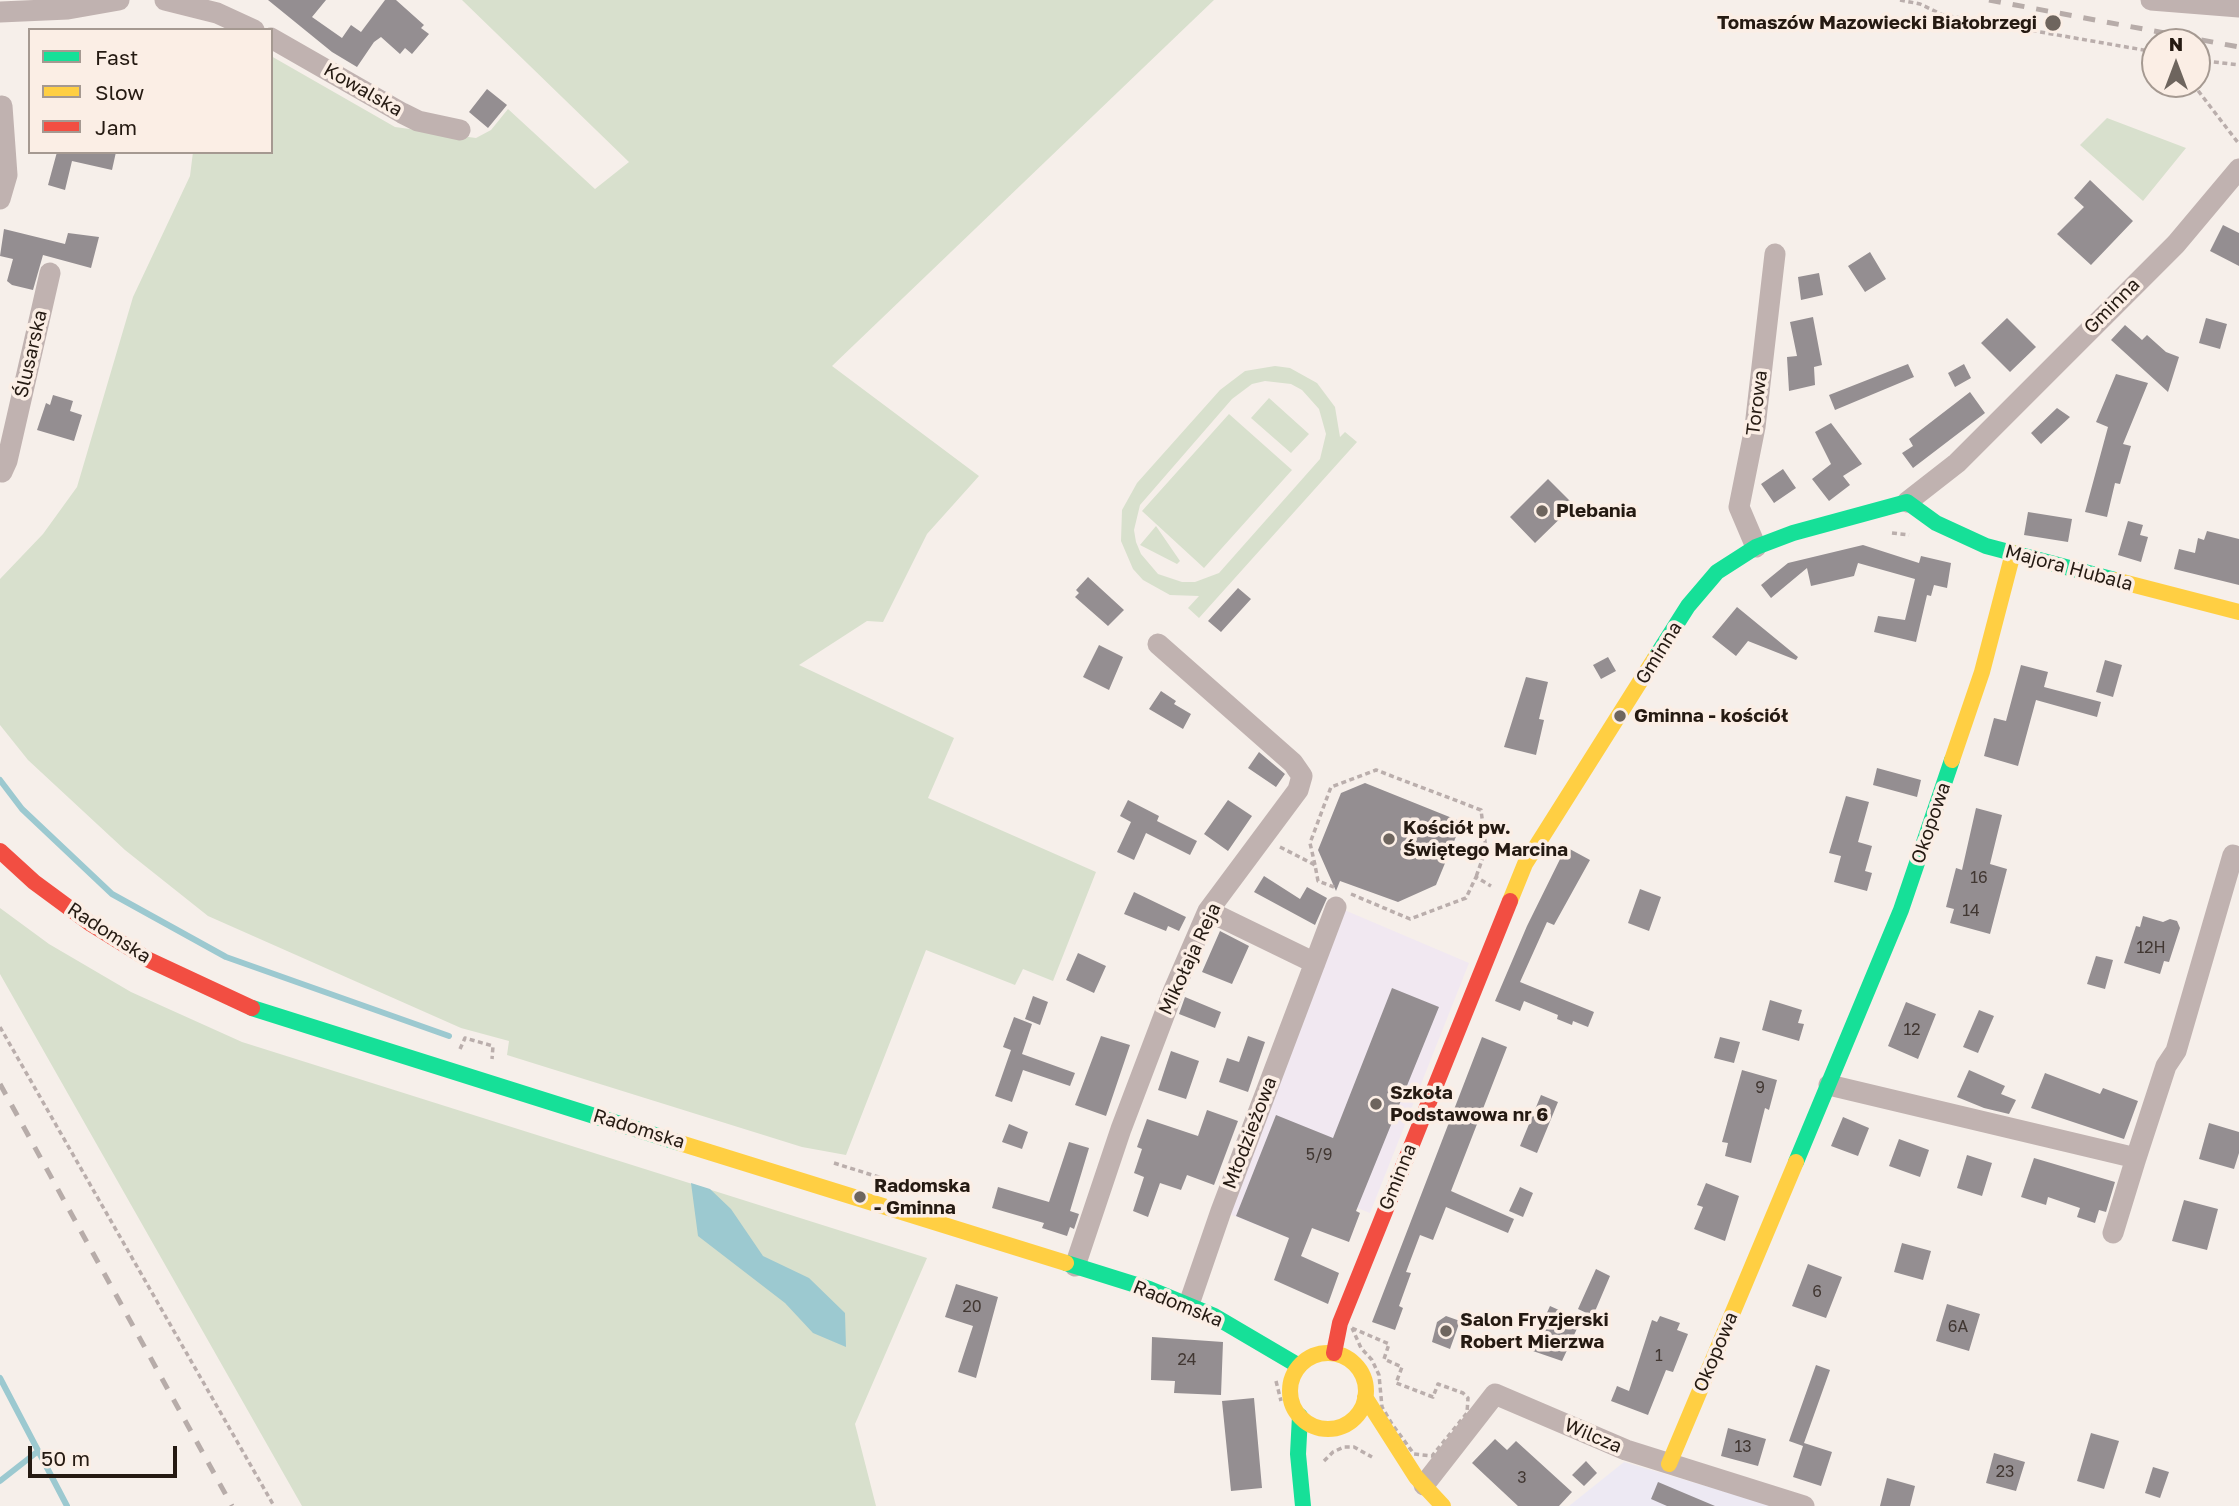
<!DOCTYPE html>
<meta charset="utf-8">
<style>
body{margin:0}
#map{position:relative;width:2239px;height:1506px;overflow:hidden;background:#f6efea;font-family:"Golos Text",sans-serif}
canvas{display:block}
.legend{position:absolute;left:28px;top:28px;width:245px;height:126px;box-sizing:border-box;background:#fbeee5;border:2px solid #a59991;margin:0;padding:9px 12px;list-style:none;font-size:21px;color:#251a12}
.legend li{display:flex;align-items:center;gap:14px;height:35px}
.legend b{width:35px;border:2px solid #a59991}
.north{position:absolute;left:2141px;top:28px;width:70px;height:70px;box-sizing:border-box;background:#fbeee5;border:2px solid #a59991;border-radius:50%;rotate:0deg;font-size:19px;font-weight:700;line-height:28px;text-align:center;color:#251a12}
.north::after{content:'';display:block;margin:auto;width:24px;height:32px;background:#6e655e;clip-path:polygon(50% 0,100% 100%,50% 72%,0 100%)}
.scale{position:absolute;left:28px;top:1446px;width:149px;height:32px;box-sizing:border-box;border:4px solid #251a12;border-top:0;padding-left:9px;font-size:21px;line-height:24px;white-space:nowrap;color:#251a12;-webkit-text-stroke:5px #fbeee5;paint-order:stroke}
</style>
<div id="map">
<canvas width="2239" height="1506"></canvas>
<ul class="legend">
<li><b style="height:9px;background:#16e098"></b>Fast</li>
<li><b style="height:9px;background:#ffcf43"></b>Slow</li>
<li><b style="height:9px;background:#f24e42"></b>Jam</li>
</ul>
<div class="north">N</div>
<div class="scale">50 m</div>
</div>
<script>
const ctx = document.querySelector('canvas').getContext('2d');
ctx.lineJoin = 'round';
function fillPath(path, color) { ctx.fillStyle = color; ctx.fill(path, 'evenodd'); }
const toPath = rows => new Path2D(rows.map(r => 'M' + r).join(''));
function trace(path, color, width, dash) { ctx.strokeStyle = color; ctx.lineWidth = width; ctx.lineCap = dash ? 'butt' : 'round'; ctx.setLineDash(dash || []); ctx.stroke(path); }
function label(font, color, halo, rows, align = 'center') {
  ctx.font = font + ' "Golos Text",sans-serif'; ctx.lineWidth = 7; ctx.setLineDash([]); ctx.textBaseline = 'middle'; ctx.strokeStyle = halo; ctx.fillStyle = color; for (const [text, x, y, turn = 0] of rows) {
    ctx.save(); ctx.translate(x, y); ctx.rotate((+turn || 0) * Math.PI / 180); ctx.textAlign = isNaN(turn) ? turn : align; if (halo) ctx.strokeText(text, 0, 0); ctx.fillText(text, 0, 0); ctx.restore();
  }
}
fillPath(toPath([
 [1624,1462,1774,1506,1569,1506]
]), '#ede9f3');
fillPath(toPath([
 [1342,909,1469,963,1370,1213,1309,1189,1289,1238,1227,1213]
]), '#f1e8f1');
fillPath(toPath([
 [462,0,1214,0,832,366,979,476,927,534,883,622,867,621,799,665,954,738,928,798,1096,872,1053,981,1023,969,1015,985,926,950,846,1155,802,1147,507,1055,509,1041,461,1028,208,916,125,850,28,760,0,725,0,579,43,534,77,487,133,297,190,176,193,152,271,152,271,56,395,127,476,138,491,130,508,109,595,189,629,162],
 [2107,118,2186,148,2143,201,2080,145],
 [1275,366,1290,368,1317,383,1335,407,1340,437,1345,432,1357,442,1199,618,1188,608,1199,596,1170,595,1143,580,1133,569,1121,541,1122,510,1137,483,1220,390,1245,371],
 [1265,381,1291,384,1302,390,1319,409,1326,434,1320,459,1219,573,1195,582,1182,582,1158,574,1141,554,1136,542,1134,530,1140,505,1232,399,1252,384],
 [1269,398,1309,434,1291,453,1251,418],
 [1229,414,1292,470,1204,568,1142,511],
 [1156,526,1180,561,1177,564,1140,545],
 [0,908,49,944,131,992,242,1042,927,1258,855,1424,876,1506,302,1506,0,974]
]), '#d8e0cd');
fillPath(toPath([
 [691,1183,710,1189,731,1209,763,1256,809,1278,845,1313,846,1347,813,1333,785,1303,698,1236]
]), '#9cc9d0');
trace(toPath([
 [0,780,22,809,112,894,226,957,449,1036],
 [0,1378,67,1506],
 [0,1481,37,1452]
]), '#9cc9d0', 6);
fillPath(toPath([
 [268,0,326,0,312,17,342,38,351,25,361,32,385,0,396,0,424,25,421,28,429,34,412,54,405,48,400,54,381,37,374,42,357,67,332,52],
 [487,89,507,105,488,128,469,112],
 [57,152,116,152,112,170,72,161,65,190,48,185],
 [2090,180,2133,221,2091,265,2057,234,2084,207,2074,198],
 [2223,225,2239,233,2239,266,2210,251],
 [4,229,65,244,68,233,99,237,91,268,43,255,33,290,12,285,7,281,13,259,0,256],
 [1870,252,1886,279,1865,292,1848,266],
 [1819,273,1823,295,1801,300,1798,277],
 [1813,317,1822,365,1814,367,1815,385,1789,391,1787,357,1797,356,1790,322],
 [2007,318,2036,347,2010,372,1981,343],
 [2206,318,2227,324,2220,349,2199,343],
 [2125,325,2142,340,2147,335,2166,352,2179,357,2168,392,2111,340],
 [1908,364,1914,377,1835,410,1829,395],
 [1964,364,1971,378,1955,387,1948,373],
 [2116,374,2148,383,2123,444,2131,446,2120,484,2115,483,2107,517,2085,512,2108,427,2096,422],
 [1970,392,1985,413,1913,468,1902,453,1913,446,1909,439],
 [53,395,73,401,70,411,82,415,74,441,37,430,46,403,50,405],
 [2057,408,2070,417,2041,444,2031,433],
 [1831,423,1862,464,1843,476,1850,485,1829,501,1812,479,1831,464,1815,432],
 [1783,469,1796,488,1774,503,1761,484],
 [1548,479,1574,505,1535,543,1510,517],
 [2028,512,2072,519,2068,542,2024,535],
 [2128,521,2143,525,2140,535,2148,537,2141,562,2118,555],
 [2207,531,2239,539,2239,585,2174,569,2179,549,2195,553,2198,538,2204,540],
 [1863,545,1919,563,1921,556,1951,563,1947,588,1934,585,1931,596,1927,595,1916,642,1874,632,1878,616,1905,620,1915,579,1858,563,1854,576,1811,586,1807,568,1771,598,1761,585,1788,563],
 [1088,577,1124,610,1108,626,1075,597,1079,593,1076,590],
 [1238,588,1251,599,1221,632,1208,621],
 [1737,607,1798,657,1796,660,1748,641,1736,656,1712,637],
 [1099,645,1123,657,1109,690,1083,677],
 [1608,657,1616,671,1601,679,1593,665],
 [2105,660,2122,665,2113,697,2096,692],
 [2021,665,2048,672,2044,687,2101,702,2097,717,2036,700,2018,766,1984,756,1994,718,2006,721],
 [1526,677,1548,682,1539,719,1544,720,1536,755,1504,747],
 [1161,691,1176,701,1174,704,1191,714,1183,729,1149,709],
 [1259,752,1285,774,1276,787,1248,768],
 [1877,768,1921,780,1917,797,1873,785],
 [1365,783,1462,822,1436,885,1398,902,1340,881,1336,891,1318,850,1341,793],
 [1846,796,1869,802,1858,842,1872,846,1865,871,1872,873,1867,891,1834,882,1841,856,1829,853],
 [1128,800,1159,816,1157,821,1197,841,1190,855,1146,833,1134,860,1117,852,1131,822,1120,816],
 [1228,800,1252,816,1228,851,1204,834],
 [1976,808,2002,815,1990,864,2007,869,1990,934,1950,923,1954,909,1946,907,1956,868,1962,870],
 [1566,847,1590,860,1554,925,1547,922,1520,982,1594,1012,1588,1027,1573,1021,1572,1025,1557,1019,1558,1015,1524,1001,1520,1011,1495,1001,1527,926],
 [1264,876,1300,899,1307,887,1327,898,1315,925,1254,892],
 [1640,889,1661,897,1649,931,1628,923],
 [1134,892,1186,917,1179,931,1168,926,1166,931,1124,914],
 [2143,916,2163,922,2170,919,2177,921,2180,928,2169,962,2164,961,2160,974,2124,963,2136,926,2140,927],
 [1220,931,1249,946,1232,984,1202,972],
 [1078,953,1106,966,1094,993,1066,980],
 [2096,956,2113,960,2105,989,2087,984],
 [1392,988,1439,1007,1356,1211,1360,1213,1349,1242,1312,1228,1301,1256,1339,1273,1328,1304,1274,1280,1289,1238,1236,1216,1276,1115,1333,1138],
 [1033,996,1048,1002,1040,1025,1025,1019],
 [1185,997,1221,1012,1215,1028,1179,1014],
 [1770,1000,1802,1010,1798,1023,1804,1024,1799,1041,1762,1030],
 [1906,1002,1936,1014,1918,1059,1888,1046],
 [1979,1010,1994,1016,1978,1053,1963,1047],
 [1014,1017,1032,1024,1022,1054,1075,1073,1070,1086,1023,1070,1012,1102,995,1096,1011,1050,1003,1047],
 [1101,1036,1130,1045,1106,1116,1075,1105],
 [1248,1036,1265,1042,1248,1092,1219,1082,1227,1058,1239,1062],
 [1482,1037,1507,1047,1451,1191,1514,1219,1508,1233,1446,1207,1433,1240,1420,1235,1406,1272,1411,1273,1399,1306,1403,1308,1395,1330,1372,1322],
 [1720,1037,1740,1042,1734,1063,1714,1058],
 [1171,1051,1199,1061,1186,1099,1158,1090],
 [1742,1070,1777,1080,1769,1110,1765,1108,1751,1163,1725,1156,1728,1143,1722,1142],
 [1969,1070,2005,1086,2001,1094,2016,1100,2009,1114,1984,1108,1957,1097],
 [2045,1073,2100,1094,2103,1088,2138,1101,2124,1139,2031,1108],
 [1541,1095,1558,1102,1537,1153,1520,1146],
 [1207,1110,1238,1121,1214,1185,1187,1175,1181,1190,1160,1183,1148,1217,1133,1211,1144,1177,1134,1173,1142,1149,1137,1147,1147,1119,1198,1136],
 [1843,1117,1869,1128,1858,1156,1831,1146],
 [2209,1123,2239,1132,2239,1153,2234,1169,2199,1159],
 [1009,1124,1028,1132,1022,1149,1002,1142],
 [1899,1139,1929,1150,1920,1177,1889,1166],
 [1069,1142,1089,1148,1070,1211,1079,1214,1074,1229,1070,1227,1067,1236,1042,1228,1044,1223,992,1208,998,1187,1049,1202],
 [1967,1155,1992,1163,1982,1196,1957,1188],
 [2034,1158,2115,1182,2106,1212,2099,1210,2095,1223,2077,1217,2080,1208,2048,1197,2046,1205,2021,1197],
 [1706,1183,1739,1196,1725,1241,1694,1229,1703,1207,1697,1205],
 [1520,1187,1533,1193,1523,1217,1509,1211],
 [2184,1200,2218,1209,2207,1250,2172,1241],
 [1902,1243,1931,1251,1923,1280,1894,1272],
 [1808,1264,1842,1277,1826,1318,1792,1306],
 [1596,1269,1610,1276,1593,1316,1578,1309],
 [956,1284,998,1297,976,1378,958,1372,973,1326,945,1317],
 [1947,1304,1980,1314,1969,1351,1936,1341],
 [1550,1306,1581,1320,1562,1361,1530,1350],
 [1446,1316,1460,1321,1450,1349,1432,1342,1437,1322],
 [1660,1316,1680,1323,1677,1330,1688,1334,1673,1372,1666,1370,1648,1415,1611,1401,1617,1386,1629,1391,1652,1320,1657,1322],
 [1152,1337,1223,1342,1221,1395,1174,1393,1175,1381,1151,1380],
 [1816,1365,1830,1370,1804,1443,1832,1452,1821,1486,1793,1477,1803,1446,1789,1441],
 [1254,1398,1262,1488,1231,1491,1222,1401],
 [1728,1428,1766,1439,1758,1466,1721,1456],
 [2091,1433,2119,1441,2104,1489,2077,1481],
 [1495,1439,1507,1450,1516,1441,1572,1492,1559,1506,1518,1506,1472,1463],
 [1994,1453,2025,1462,2016,1491,1986,1483],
 [1586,1461,1597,1473,1584,1486,1572,1475],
 [2153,1467,2169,1472,2160,1498,2145,1493],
 [1887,1478,1915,1486,1910,1506,1880,1506],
 [1658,1482,1715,1506,1667,1506,1651,1499]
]), '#948e91');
trace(toPath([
 [1900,0,1920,4,1943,15,2155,52],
 [2197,60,2239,65],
 [2193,84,2239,144],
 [1892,533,1909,535],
 [1280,847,1315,865,1318,881,1334,887],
 [1315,865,1310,843,1331,787,1376,770,1481,810,1486,849,1476,877],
 [1351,894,1410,919,1466,898,1476,877,1491,886],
 [0,1027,274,1506],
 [460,1049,465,1038,493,1046,492,1059],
 [834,1163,907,1186],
 [1352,1328,1389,1344,1384,1359,1402,1367,1396,1383,1433,1397,1438,1384,1463,1393,1468,1398,1467,1413,1432,1456,1414,1454,1392,1424,1382,1407,1379,1375,1372,1360,1361,1348,1352,1328],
 [1276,1381,1281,1401],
 [1324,1461,1333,1452,1344,1447,1354,1447,1372,1457]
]), '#baaeac', 3.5, [5, 3.5]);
trace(toPath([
 [165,0,217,13,254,30],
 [2151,0,2239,7],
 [0,12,68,9,119,0],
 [271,38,402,113,418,121,460,130],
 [0,199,7,175,2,106],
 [0,471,2,472,7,461,50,273],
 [1907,502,1957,463,2176,244,2239,169],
 [1756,547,1739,507,1755,427,1775,254],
 [1208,911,1315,963],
 [1829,1085,2136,1158,2166,1066,2176,1051,2233,855],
 [2113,1233,2136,1158],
 [1075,1266,1121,1129,1173,992,1208,911,1298,790,1302,776,1293,763,1158,644],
 [1189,1304,1221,1211,1336,907],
 [1424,1485,1495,1394,1626,1450,1804,1506]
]), '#c0b2b0', 21);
trace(toPath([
 [1655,658,1688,606,1717,572,1756,547,1793,533,1907,502,1936,523,1986,546,2115,580],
 [252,1008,680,1143],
 [1796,1162,1901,910,1952,760],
 [1066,1263,1149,1289,1214,1316,1299,1366],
 [1300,1416,1298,1454,1303,1506]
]), '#16e098', 16);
trace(toPath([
 [2115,580,2239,612],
 [1952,760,1982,672,2013,553],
 [1510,901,1525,864,1655,658],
 [680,1143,1066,1263],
 '1290 1391a38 38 0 1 1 76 0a38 38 0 1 1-76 0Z',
 [1365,1397,1416,1477,1443,1506],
 [1669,1464,1796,1162]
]), '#ffcf43', 16);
trace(toPath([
 [0,851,34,882,91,924,149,960,252,1008],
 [1334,1353,1340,1323,1510,901]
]), '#f24e42', 16);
trace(toPath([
 [1989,0,2239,47],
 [0,1084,232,1506]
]), '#b7aca9', 5, [12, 12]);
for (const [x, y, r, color] of [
 [2053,23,9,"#6e655e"],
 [1542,511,7,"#6e655e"],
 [1620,716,7,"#6e655e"],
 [1389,839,7,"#6e655e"],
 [1376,1104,7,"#6e655e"],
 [860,1197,7,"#6e655e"],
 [1446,1331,7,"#6e655e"]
]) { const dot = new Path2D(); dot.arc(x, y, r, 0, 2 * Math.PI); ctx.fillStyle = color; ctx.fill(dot); trace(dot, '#fbeee5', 2.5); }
label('16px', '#413732', null, [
 ["16",1979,878],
 ["14",1971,911],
 ["12H",2151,948],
 ["12",1912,1030],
 ["9",1760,1088],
 ["5/9",1319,1155],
 ["6",1817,1292],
 ["20",972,1307],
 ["6A",1958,1327],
 ["1",1659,1356],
 ["24",1187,1360],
 ["13",1743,1447],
 ["23",2005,1472],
 ["3",1522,1478]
]);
label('bold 19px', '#251a12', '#fbeee5', [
 ["Tomaszów Mazowiecki Białobrzegi",2037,23,"right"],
 ["Plebania",1556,511],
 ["Gminna - kościół",1634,716],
 ["Kościół pw.",1403,828],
 ["Świętego Marcina",1403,850],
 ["Szkoła",1390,1093],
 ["Podstawowa nr 6",1390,1115],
 ["Radomska",874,1186],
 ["- Gminna",874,1208],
 ["Salon Fryzjerski",1460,1320],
 ["Robert Mierzwa",1460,1342]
], 'left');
label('19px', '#251a12', '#fbeee5', [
 ["Kowalska",363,90,30],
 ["Gminna",2112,306,-45],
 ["Ślusarska",31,354,-77],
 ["Torowa",1757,403,-83],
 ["Majora Hubala",2069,568,15],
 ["Gminna",1659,653,-58],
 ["Okopowa",1931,823,-71],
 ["Radomska",109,933,33],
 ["Mikołaja Reja",1190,959,-65],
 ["Radomska",639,1129,17],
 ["Młodzieżowa",1250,1133,-69],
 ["Gminna",1398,1177,-68],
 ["Radomska",1178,1304,22],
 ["Okopowa",1716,1352,-67],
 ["Wilcza",1593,1436,23]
]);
</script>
